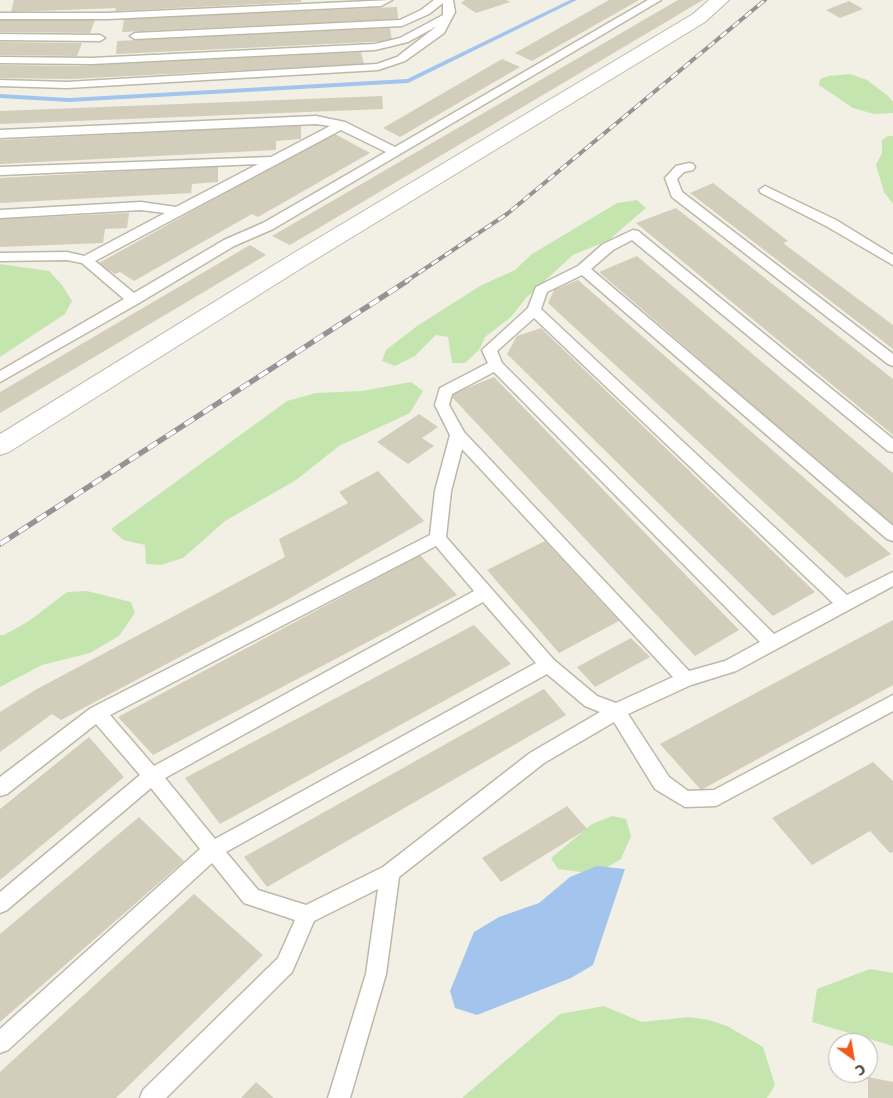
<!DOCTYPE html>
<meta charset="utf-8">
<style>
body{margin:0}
#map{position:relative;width:893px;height:1098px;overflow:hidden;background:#f2f0e5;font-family:"Noto Sans",sans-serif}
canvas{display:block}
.north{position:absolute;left:828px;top:1033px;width:50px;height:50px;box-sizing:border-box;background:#fff;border:1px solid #b4b3ae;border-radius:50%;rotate:148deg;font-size:14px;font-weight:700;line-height:20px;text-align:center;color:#444035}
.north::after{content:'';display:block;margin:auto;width:18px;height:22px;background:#f2591c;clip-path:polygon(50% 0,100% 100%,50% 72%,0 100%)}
</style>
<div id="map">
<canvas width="893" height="1098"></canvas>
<div class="north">С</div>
</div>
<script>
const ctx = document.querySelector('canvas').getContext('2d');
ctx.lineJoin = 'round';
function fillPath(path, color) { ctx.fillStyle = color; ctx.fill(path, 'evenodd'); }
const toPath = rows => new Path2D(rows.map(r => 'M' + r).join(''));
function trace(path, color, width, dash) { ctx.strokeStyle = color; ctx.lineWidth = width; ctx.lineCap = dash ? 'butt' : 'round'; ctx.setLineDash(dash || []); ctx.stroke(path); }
fillPath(toPath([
 [850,74,867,80,888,96,893,102,893,113,874,114,853,108,819,85,820,79,828,76],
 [888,136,893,136,893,204,884,192,876,165,882,153,882,140],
 [637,200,646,208,609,240,573,255,526,298,511,317,485,337,479,350,465,363,452,363,448,337,436,335,415,356,395,366,382,361,386,350,417,326,480,286,515,270,532,254,617,203],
 [0,264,49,271,62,285,72,301,65,314,0,357],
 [411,382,423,391,410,413,339,446,296,480,225,521,183,558,161,565,146,564,145,545,123,540,111,529,287,401,316,393,362,391],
 [87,591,131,602,135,613,119,636,90,653,42,665,0,687,0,635,4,635,29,621,67,592],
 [612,816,626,819,631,836,621,859,596,874,558,869,551,858,592,824],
 [870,969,893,973,893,1046,812,1022,817,989],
 [604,1006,642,1022,689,1017,709,1020,727,1026,763,1047,775,1085,767,1098,462,1098,560,1014]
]), '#c5e5af');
fillPath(toPath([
 [597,866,625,869,593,965,571,978,477,1015,455,1008,450,991,474,932,499,917,539,903,570,877]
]), '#a3c5ed');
fillPath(toPath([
 [570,0,577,0,408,83,69,102,0,98,0,94,69,98,407,79,570,0]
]), '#a3c5ed');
fillPath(toPath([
 [14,0,301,0,301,2,115,11,116,8,11,12],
 [465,0,506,0,510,2,476,13,461,3],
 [609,0,639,0,532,61,515,53],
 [678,0,703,0,290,245,272,236],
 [849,1,863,9,840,18,826,10],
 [397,7,398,19,122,32,124,19],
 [0,19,95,20,90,33,0,32],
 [390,28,392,41,116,54,117,41],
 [0,42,82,43,77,56,0,55],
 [361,52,364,64,71,79,0,78,0,65,75,66],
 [502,59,520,67,400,137,383,128],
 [382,96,383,109,0,124,0,111],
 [301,125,301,139,276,141,276,150,0,164,0,140],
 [333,133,370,153,258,217,252,214,134,281,120,272,115,274,99,263],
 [218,166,218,182,192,184,191,193,0,203,0,178],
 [713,183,788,241,783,243,893,325,893,349,690,193],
 [676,208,893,379,893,435,636,223],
 [129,213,127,228,105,229,103,243,0,247,0,219],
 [250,245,266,255,0,413,0,392],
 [637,256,893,473,893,527,599,272],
 [578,280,891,554,846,578,548,303,554,290],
 [541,328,815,592,773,616,507,354,517,336],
 [494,377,739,630,695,656,450,395],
 [419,414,438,427,422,438,434,446,408,464,377,442],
 [378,471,424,521,287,600,61,720,52,714,0,752,0,712,37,689,285,557,279,539,348,503,339,492],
 [545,541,619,621,559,653,487,570],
 [420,555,457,595,153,755,118,717],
 [893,620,893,685,701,790,660,744],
 [474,625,511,664,220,824,185,778],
 [631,638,650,657,595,687,577,667],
 [544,689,566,715,267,887,244,857],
 [89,737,124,777,0,880,0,809],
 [873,762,893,781,893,852,890,853,870,831,812,865,772,818],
 [567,806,587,829,501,882,482,858],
 [139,817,184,861,0,1022,0,934],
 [194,894,263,955,116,1098,0,1098,0,1072],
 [868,1077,893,1082,893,1098,868,1098],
 [256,1082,274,1098,241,1098]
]), '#d3cdbb');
const service = toPath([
 [392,0,381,6,108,19,0,19,0,13,108,13,392,0],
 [434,0,453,0,455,12,444,33,405,61,378,70,67,88,0,86,0,80,67,82,377,64,397,57,437,26,408,42,375,50,92,64,0,63,0,57,92,58,375,44,400,38,443,15,443,3,429,14,402,26,135,39,130,36,135,33,400,20,421,10,434,0],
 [648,0,661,0,273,229,234,246,139,303,0,382,0,371,124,299,82,263,67,260,0,261,0,253,67,252,84,256,165,213,141,210,0,218,0,210,141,202,176,207,258,164,0,175,0,167,271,157,330,126,316,124,0,138,0,130,316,116,345,122,395,147,648,0],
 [341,130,386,152,263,223,224,240,134,293,95,261,341,130],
 [0,34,100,35,105,38,100,41,0,40,0,34],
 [689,163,693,164,695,167,693,170,684,172,677,179,682,192,893,354,893,366,888,364,672,197,665,178,676,166,689,163],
 [765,186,836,220,893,255,893,265,826,226,761,193,759,190,765,186],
 [633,230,638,231,893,439,893,452,888,451,632,240,613,250,591,269,893,526,893,541,887,539,582,275,547,292,541,309,847,595,893,572,893,586,736,671,691,685,628,714,669,777,688,791,714,790,893,695,893,711,716,806,685,807,655,789,614,722,544,763,399,877,386,974,350,1098,328,1098,366,974,378,889,314,921,292,972,166,1098,140,1098,143,1090,278,958,295,920,244,903,212,863,8,1050,0,1053,0,1029,200,849,151,788,7,910,0,913,0,892,140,775,96,724,7,794,0,796,0,777,91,708,430,535,435,491,450,435,435,405,440,388,488,363,482,350,528,308,536,287,578,266,603,244,633,230],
 [534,318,833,603,774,634,502,363,497,351,534,318],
 [494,372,760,642,725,661,689,671,464,432,449,405,452,394,494,372],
 [462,449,673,677,616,703,597,696,554,660,446,537,451,491,462,449],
 [436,546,474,591,154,766,110,715,436,546],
 [483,602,536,663,215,839,165,778,483,602],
 [547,674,585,706,600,712,530,753,383,867,306,905,258,890,226,852,547,674]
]);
const minor = toPath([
 [709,0,729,0,705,22,308,264,9,452,0,455,0,434,292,254,693,14,709,0]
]);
trace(service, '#bdb8a8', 3);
trace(minor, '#bdb8a8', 2);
fillPath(service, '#fff');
fillPath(minor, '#fff');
const railFar1 = toPath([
 [405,282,507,214,765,0]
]);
const rail = toPath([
 [0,544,407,281]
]);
trace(railFar1, '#949494', 4);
trace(rail, '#949494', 5.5);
trace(railFar1, '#fff', 2.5, [8]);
trace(rail, '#fff', 4, [11]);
</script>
